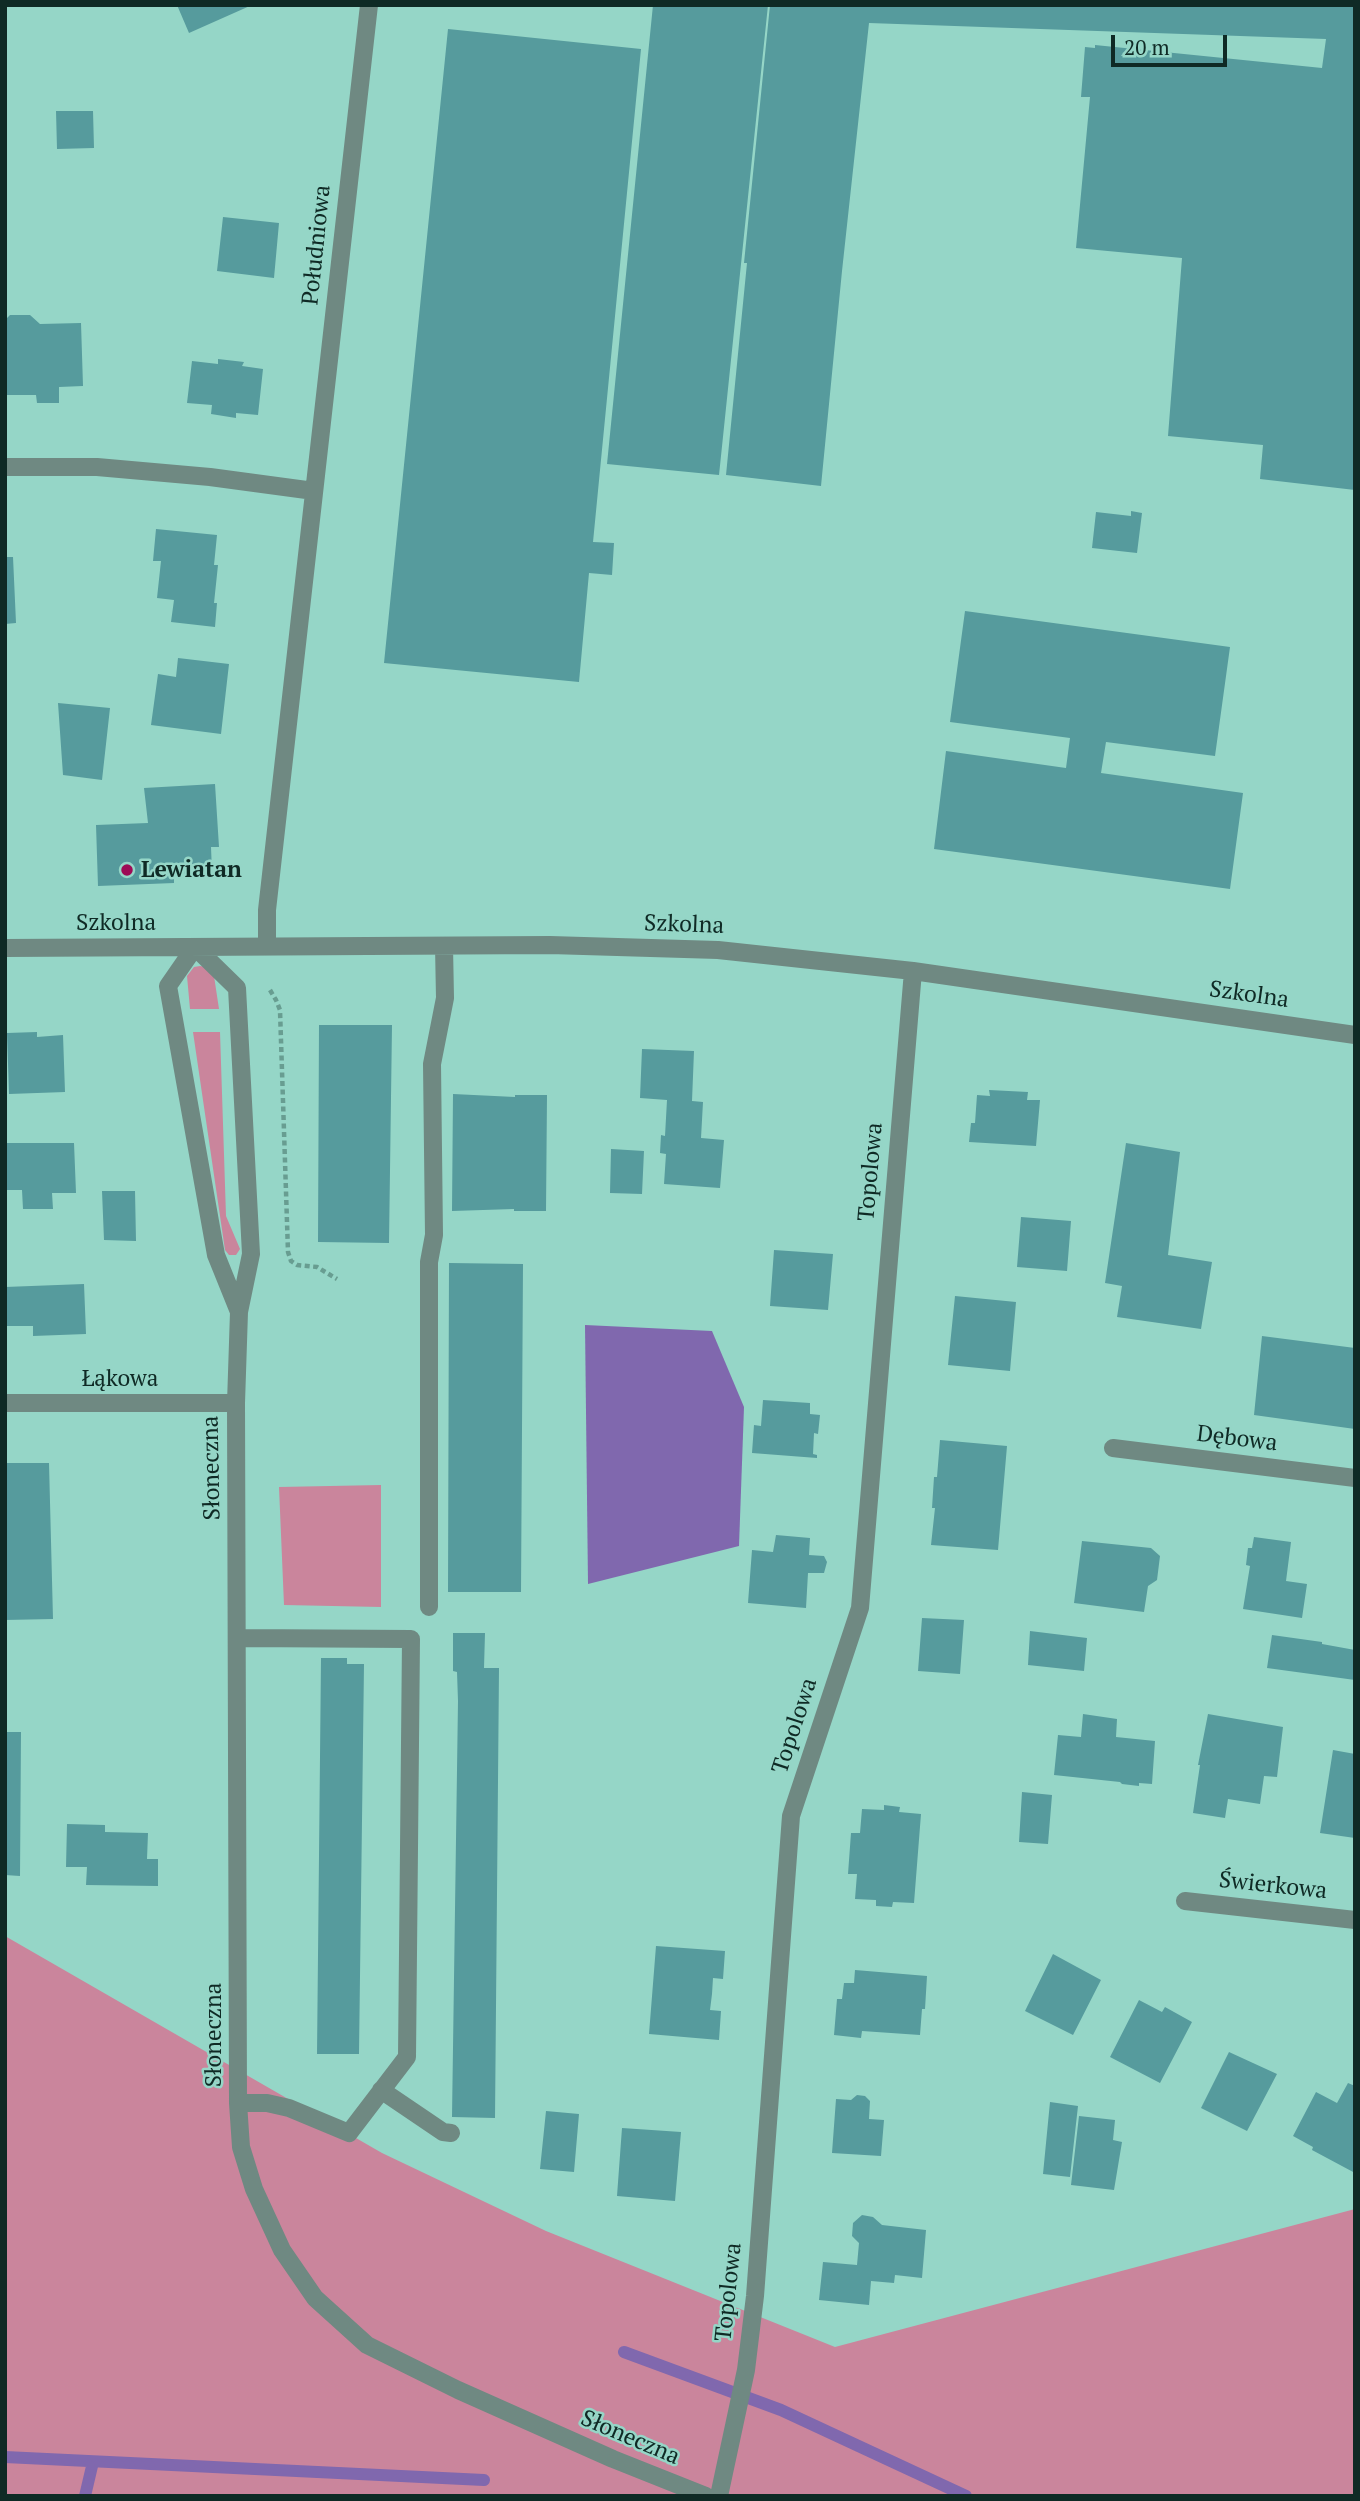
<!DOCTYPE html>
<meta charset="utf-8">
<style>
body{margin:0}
#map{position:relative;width:1360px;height:2501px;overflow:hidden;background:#95d6c7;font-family:"PT Serif",serif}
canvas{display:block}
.frame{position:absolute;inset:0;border:7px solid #0f2a25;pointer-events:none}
.scale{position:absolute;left:1111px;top:35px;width:116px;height:32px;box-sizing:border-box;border:4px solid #0f2a25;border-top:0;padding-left:9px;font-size:21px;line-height:24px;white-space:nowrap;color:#0f2a25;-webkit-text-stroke:5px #95d6c7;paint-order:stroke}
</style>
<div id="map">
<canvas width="1360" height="2501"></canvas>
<div class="frame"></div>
<div class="scale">20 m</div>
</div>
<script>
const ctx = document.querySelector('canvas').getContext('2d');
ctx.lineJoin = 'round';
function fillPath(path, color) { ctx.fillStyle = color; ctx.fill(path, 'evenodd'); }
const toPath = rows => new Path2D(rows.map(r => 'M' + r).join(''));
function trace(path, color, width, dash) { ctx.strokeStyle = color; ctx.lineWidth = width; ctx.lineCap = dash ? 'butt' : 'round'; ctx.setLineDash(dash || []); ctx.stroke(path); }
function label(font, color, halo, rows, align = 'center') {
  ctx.font = font + ' "PT Serif",serif'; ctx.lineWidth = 5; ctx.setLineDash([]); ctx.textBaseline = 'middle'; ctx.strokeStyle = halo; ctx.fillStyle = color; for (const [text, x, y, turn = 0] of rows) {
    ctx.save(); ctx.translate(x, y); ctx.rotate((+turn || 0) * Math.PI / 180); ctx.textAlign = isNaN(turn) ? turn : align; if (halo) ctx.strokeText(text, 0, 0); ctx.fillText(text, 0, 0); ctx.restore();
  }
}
fillPath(toPath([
 [200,966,206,967,214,976,219,1009,190,1009,187,976,194,967],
 [193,1032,220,1032,226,1216,240,1249,236,1255,229,1255,225,1250],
 [381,1485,381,1607,284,1605,279,1487],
 [5,1936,382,2153,546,2231,835,2347,1355,2209,1355,2496,5,2496]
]), '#ca859c');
fillPath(toPath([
 [585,1325,712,1331,744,1407,739,1546,588,1584]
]), '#8068ae');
trace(toPath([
 [624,2352,781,2410,966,2496],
 [5,2457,484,2480],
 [85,2496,93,2462]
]), '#8068ae', 12);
fillPath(toPath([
 [177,5,252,5,189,33],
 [653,5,768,5,719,475,607,464],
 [770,5,1355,5,1355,490,1260,479,1263,445,1168,436,1182,258,1076,248,1090,97,1081,97,1085,47,1095,48,1095,45,1322,68,1326,39,869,23,842,271,821,486,726,475,747,263,744,263],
 [448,29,641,49,593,542,614,543,612,575,589,573,579,682,384,663],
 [56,111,93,111,94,148,57,149],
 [223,217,279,223,274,278,217,271],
 [10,315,30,315,40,324,81,323,83,386,59,387,59,403,37,403,36,395,5,395,5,320],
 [218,359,244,362,242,366,263,369,258,415,236,413,236,418,211,414,212,405,187,403,192,361,218,364],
 [1131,511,1142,513,1137,553,1092,548,1096,512,1131,516],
 [156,529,217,535,214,565,218,565,214,603,217,603,215,627,171,622,174,600,157,598,161,561,153,561],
 [5,557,13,557,16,623,5,624],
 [965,611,1230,647,1215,756,1106,742,1101,773,1243,793,1230,889,934,849,946,751,1066,768,1070,738,950,722],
 [178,658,229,664,221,734,151,725,158,674,176,677],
 [58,703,110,708,102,780,63,775],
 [215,784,219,847,211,847,212,872,174,874,174,883,98,886,96,825,148,823,144,788],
 [319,1025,392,1025,389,1243,318,1242],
 [37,1032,37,1037,63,1035,65,1092,9,1094,7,1033],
 [642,1049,694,1051,692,1101,703,1102,701,1138,724,1140,720,1188,664,1184,666,1154,660,1153,661,1135,665,1136,667,1100,640,1098],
 [989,1090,1028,1092,1027,1100,1040,1100,1036,1146,969,1142,971,1123,975,1123,977,1095,990,1096],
 [453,1094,515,1097,515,1095,547,1095,546,1211,514,1211,514,1209,452,1211],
 [5,1143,74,1143,76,1193,52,1193,53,1209,23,1209,22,1190,5,1190],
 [1126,1143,1180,1152,1168,1255,1212,1262,1201,1329,1117,1317,1122,1286,1105,1283],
 [611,1149,644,1151,642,1194,610,1193],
 [102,1191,135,1191,136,1241,104,1240],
 [1021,1217,1071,1221,1067,1271,1017,1267],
 [774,1250,833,1254,828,1310,770,1306],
 [449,1263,523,1264,521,1592,448,1592],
 [84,1284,86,1334,33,1336,33,1326,5,1326,5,1287],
 [955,1296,1016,1302,1010,1371,948,1365],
 [1262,1336,1355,1348,1355,1429,1254,1415],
 [763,1400,810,1403,810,1414,820,1415,818,1434,814,1433,813,1454,817,1455,817,1458,752,1453,754,1425,761,1426],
 [940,1440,1007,1446,998,1550,931,1545,935,1508,932,1508,934,1477,937,1477],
 [5,1463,49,1463,53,1619,5,1620],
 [776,1535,810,1538,809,1555,824,1556,827,1562,824,1573,808,1573,806,1608,748,1603,752,1550,773,1552],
 [1254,1537,1291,1542,1286,1581,1307,1584,1302,1618,1243,1609,1250,1566,1246,1565,1248,1548,1252,1548],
 [1082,1541,1151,1548,1160,1556,1157,1580,1148,1586,1144,1612,1074,1603],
 [922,1618,964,1620,960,1674,918,1671],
 [1030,1631,1087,1638,1084,1671,1028,1665],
 [453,1633,485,1633,484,1668,499,1668,495,2118,452,2117,458,1701,457,1672,453,1671],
 [1272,1635,1322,1642,1322,1644,1355,1650,1355,1680,1267,1668],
 [321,1658,347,1658,347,1664,364,1664,359,2054,317,2054],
 [1083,1714,1117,1719,1116,1737,1155,1741,1152,1784,1139,1783,1139,1786,1122,1784,1120,1782,1054,1775,1058,1735,1081,1737],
 [1208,1714,1283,1727,1277,1777,1264,1776,1260,1804,1228,1799,1225,1818,1193,1813,1200,1765,1198,1765],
 [5,1732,21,1732,20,1876,5,1875],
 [1333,1750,1355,1754,1355,1838,1320,1833],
 [1022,1792,1052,1795,1048,1844,1019,1842],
 [884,1805,900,1807,899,1812,921,1814,914,1903,893,1902,892,1907,876,1906,876,1900,855,1899,857,1874,848,1874,851,1833,860,1833,862,1809,884,1810],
 [67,1824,105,1825,105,1832,148,1833,147,1859,158,1859,158,1886,86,1885,87,1867,66,1867],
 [656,1946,725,1951,723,1979,713,1978,712,1994,710,2010,721,2011,719,2040,649,2034],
 [1053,1954,1101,1980,1073,2035,1025,2011],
 [855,1970,927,1976,925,2009,922,2009,920,2035,862,2031,861,2038,834,2035,837,1999,842,1999,844,1983,854,1983],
 [1139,2000,1162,2012,1165,2007,1192,2022,1160,2083,1110,2057],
 [1229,2052,1277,2074,1247,2131,1201,2108],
 [1348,2083,1355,2086,1355,2173,1312,2150,1313,2147,1293,2136,1316,2092,1337,2103],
 [857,2095,865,2096,870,2101,869,2119,884,2120,881,2156,832,2153,836,2099,851,2100],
 [1050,2102,1078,2106,1070,2177,1043,2174],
 [546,2111,579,2114,574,2172,540,2169],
 [1079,2116,1115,2120,1113,2140,1122,2142,1114,2190,1071,2185],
 [622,2128,681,2132,675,2201,617,2196],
 [862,2215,873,2217,882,2225,926,2230,922,2278,895,2275,894,2283,871,2281,869,2305,819,2300,823,2262,857,2265,859,2243,852,2236,853,2223]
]), '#569b9d');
trace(toPath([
 [270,990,276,1000,280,1010,288,1252,291,1261,297,1265,317,1267,337,1279]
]), '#689d91', 4.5, [5, 3.5]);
trace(toPath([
 [5,467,97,467,210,477,314,491],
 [267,946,267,910,369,5],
 [195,947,237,988,251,1254,239,1312,236,1403,238,2103,241,2147,254,2189,282,2250,315,2298,367,2345,458,2390,613,2459,706,2496],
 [195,947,168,986,216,1255,239,1312],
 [5,948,550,945,718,950,913,971,1355,1035],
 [5,1403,236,1403],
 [1113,1448,1355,1478],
 [429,1607,429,1262,434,1235,432,1064,445,998,444,946],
 [238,1638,411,1639,407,2057,349,2133,289,2108,267,2103,238,2103],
 [1185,1901,1355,1920],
 [381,2090,443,2132,451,2133],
 [719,2496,746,2370,755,2296,791,1816,860,1608,913,971]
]), '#6f8982', 18);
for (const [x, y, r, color] of [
 [127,870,7,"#9d0b56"]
]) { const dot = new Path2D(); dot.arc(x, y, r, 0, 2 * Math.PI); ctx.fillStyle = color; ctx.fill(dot); trace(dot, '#95d6c7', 2.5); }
label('23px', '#0f2a25', '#95d6c7', [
 ["Południowa",317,245,-84],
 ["Szkolna",116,923],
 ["Szkolna",684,925,2],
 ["Szkolna",1249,995,8],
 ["Topolowa",871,1172,-85],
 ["Łąkowa",120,1379],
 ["Dębowa",1237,1439,7],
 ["Słoneczna",212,1468,-91],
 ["Topolowa",795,1726,-72],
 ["Świerkowa",1273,1886,6],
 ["Słoneczna",214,2035,-90],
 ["Topolowa",729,2292,-84],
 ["Słoneczna",630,2438,23]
]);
label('bold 23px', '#0f2a25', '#95d6c7', [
 ["Lewiatan",141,870]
], 'left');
</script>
